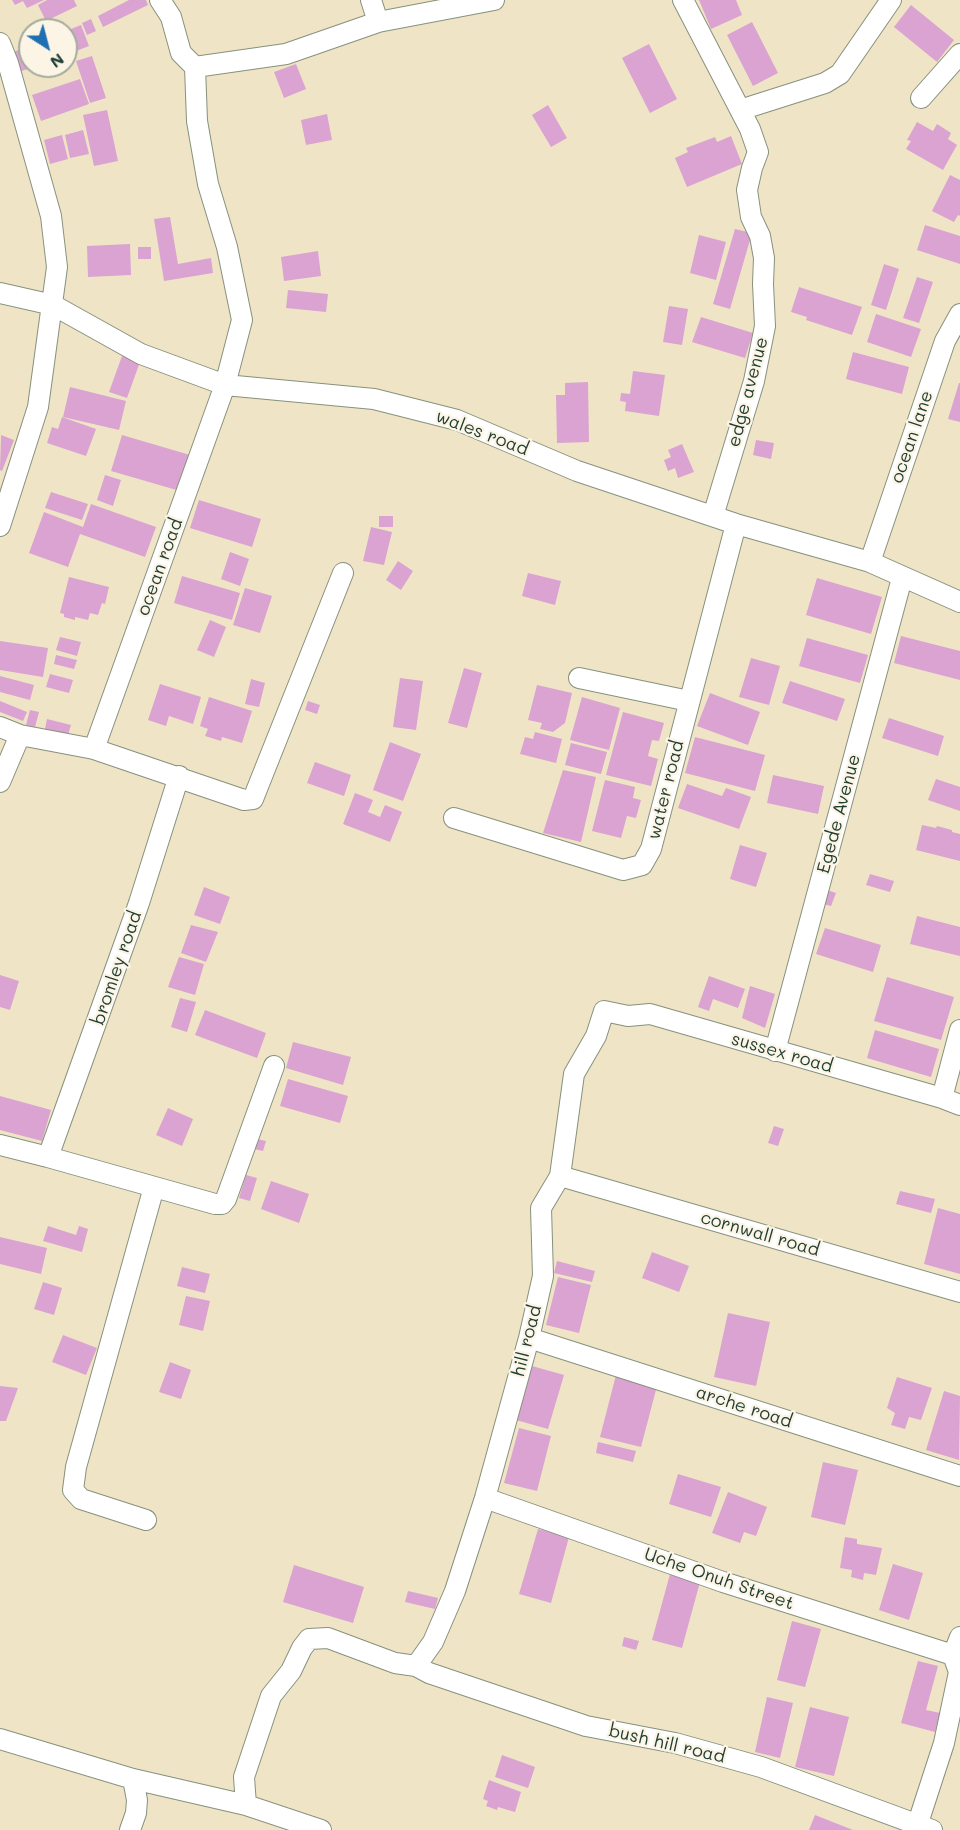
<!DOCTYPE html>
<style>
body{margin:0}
#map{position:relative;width:960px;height:1830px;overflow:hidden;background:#efe5c6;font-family:Mali,sans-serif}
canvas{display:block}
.north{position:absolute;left:18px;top:18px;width:60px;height:60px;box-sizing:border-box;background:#fcf5e5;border:2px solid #a4ab9e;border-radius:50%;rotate:144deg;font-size:16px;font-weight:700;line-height:24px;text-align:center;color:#1f3d34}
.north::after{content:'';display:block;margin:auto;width:21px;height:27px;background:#1f6fb2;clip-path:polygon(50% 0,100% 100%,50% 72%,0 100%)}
</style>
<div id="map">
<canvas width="960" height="1830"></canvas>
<div class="north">N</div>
</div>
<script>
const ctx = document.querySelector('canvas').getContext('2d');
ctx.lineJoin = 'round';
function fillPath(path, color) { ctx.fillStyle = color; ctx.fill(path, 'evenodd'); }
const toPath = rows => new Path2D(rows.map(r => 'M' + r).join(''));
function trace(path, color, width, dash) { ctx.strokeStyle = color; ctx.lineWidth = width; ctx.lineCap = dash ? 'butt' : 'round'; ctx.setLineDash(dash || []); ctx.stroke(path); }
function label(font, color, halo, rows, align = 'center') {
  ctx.font = font + ' Mali,sans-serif'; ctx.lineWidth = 4.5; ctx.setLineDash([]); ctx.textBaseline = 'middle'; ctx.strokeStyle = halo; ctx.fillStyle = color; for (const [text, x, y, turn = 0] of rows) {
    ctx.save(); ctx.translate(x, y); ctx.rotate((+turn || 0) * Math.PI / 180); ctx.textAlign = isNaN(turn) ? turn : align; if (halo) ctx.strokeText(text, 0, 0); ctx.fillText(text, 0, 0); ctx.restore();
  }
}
fillPath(toPath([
 [12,0,44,0,27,8,23,1,15,5],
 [47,0,74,0,77,6,46,21,38,5],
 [129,0,146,0,148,5,103,27,98,16],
 [699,0,736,0,742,15,711,29],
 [911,5,954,40,937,62,894,27],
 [91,19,96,31,87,35,82,23],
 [752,22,778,73,753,86,727,35],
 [81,25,89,46,66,55,66,31],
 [649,44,677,99,650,113,622,58],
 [23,48,30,68,19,72,11,53],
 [92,56,106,98,90,103,76,61],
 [296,64,306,89,284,98,274,72],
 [80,79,89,104,41,121,32,95],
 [548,105,567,138,551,147,532,115],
 [107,110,118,161,94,166,83,115],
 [327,114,332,140,306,145,301,120],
 [917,122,933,131,937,124,951,133,948,139,957,145,943,170,906,149,911,141,907,140],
 [83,130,89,154,70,158,65,135],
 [62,135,68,159,50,164,44,140],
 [731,136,742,164,687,187,675,158,688,152,686,148,715,137,717,142],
 [950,175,960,180,960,216,958,215,954,222,932,211],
 [170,217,178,264,211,258,213,273,164,281,154,219],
 [925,225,960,236,960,264,917,250],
 [735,229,752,233,730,309,713,304],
 [699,235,726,242,716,280,690,273],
 [130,244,131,275,88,277,87,246],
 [138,247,151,247,151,259,138,259],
 [318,251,321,276,284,281,281,257],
 [884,264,899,269,886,310,871,305],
 [917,277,933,282,919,323,903,318],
 [799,287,862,307,852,335,806,320,807,317,791,312],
 [288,290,328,294,326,312,286,308],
 [669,306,688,309,682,345,663,342],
 [876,314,921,329,911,357,867,342],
 [701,317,753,333,745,358,692,342],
 [853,352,909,367,902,394,846,379],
 [122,356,140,362,127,398,109,392],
 [633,371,665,375,659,416,625,411,626,402,620,401,621,393,630,394],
 [588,382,589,442,557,443,556,395,565,395,565,383],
 [959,383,960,383,960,422,948,419],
 [70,387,126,401,119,430,63,417],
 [62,417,96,429,86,456,47,443,52,427,58,429],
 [1,435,14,440,2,471,0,470],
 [122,435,190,455,180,491,111,471],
 [756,440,774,443,771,459,753,455],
 [682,444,694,472,678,478,675,468,668,471,664,460,671,457,668,450],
 [105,475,121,480,113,506,97,500],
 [51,492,88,504,82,520,45,508],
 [199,500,261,519,252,547,190,528],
 [91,504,156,527,145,557,80,534,68,567,29,553,44,512,83,527],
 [379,516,393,516,393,527,379,527],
 [371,527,392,532,384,565,363,561],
 [230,552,249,559,240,586,221,579],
 [398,561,413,571,401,590,386,580],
 [528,573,561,581,555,605,522,596],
 [182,576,240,593,232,620,174,603],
 [69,577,109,587,105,604,102,603,98,615,90,613,88,620,75,617,75,620,64,617,64,614,60,613],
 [817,578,882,597,871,634,806,615],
 [245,588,272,596,260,633,233,625],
 [210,620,226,627,214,657,197,650],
 [901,636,960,651,960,680,894,663],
 [60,637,81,642,77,656,56,650],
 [807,638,868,655,860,683,799,666],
 [0,641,48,648,43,677,0,670],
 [56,655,77,660,74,669,54,664],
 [751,658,780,666,769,705,739,697],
 [464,668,482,673,467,728,448,723],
 [50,674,73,680,69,693,46,687],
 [0,676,34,685,30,700,0,692],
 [400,678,423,681,416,730,393,727],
 [251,679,265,683,259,707,245,704],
 [790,681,845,699,837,721,782,703],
 [160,684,201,697,193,724,169,716,166,726,148,720],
 [537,685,572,693,565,723,553,732,540,729,542,723,528,720],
 [710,693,760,712,748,745,697,726],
 [209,697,252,711,242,743,222,737,221,741,205,736,208,729,200,726],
 [582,697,620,708,609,750,570,740],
 [0,701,27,712,23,721,0,712],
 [308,701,320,705,317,714,305,710],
 [30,710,39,712,35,727,26,725],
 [623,712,664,723,659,741,652,740,648,756,658,759,651,786,606,775],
 [889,718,944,736,938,756,882,738],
 [47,719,71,725,68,735,45,729],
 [535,732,562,739,556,763,520,754,525,737,533,739],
 [695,737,765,755,755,791,685,773],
 [390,742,421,754,403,801,373,790],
 [571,743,607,752,601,774,565,765],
 [315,762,351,775,344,796,307,783],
 [563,770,596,777,581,842,543,833],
 [773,775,824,786,818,814,767,803],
 [936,779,960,787,960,811,928,800],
 [605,780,635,787,633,798,641,800,636,818,627,816,621,838,592,831],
 [687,784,722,796,726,788,751,797,739,829,678,808],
 [355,793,373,800,368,812,380,817,385,805,402,812,390,842,343,824],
 [922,825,936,828,937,826,952,830,952,832,960,834,960,861,916,850],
 [740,845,767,853,756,887,730,879],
 [870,874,894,881,890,892,866,885],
 [204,887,230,897,220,924,194,915],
 [827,890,836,893,831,906,823,904],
 [917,916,960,927,960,956,910,944],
 [191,925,218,932,206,962,181,953],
 [825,928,881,945,873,972,816,954],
 [179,957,204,964,195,995,168,987],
 [0,975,19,981,10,1010,0,1007],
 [709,976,745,989,738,1008,713,999,709,1011,698,1007],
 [887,977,954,997,941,1040,874,1021],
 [750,986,775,994,765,1028,742,1018],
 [180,998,196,1002,187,1032,171,1027],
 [205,1010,266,1033,257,1058,195,1035],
 [875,1030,939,1049,931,1077,867,1058],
 [293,1042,351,1057,343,1085,286,1068],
 [288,1079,348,1096,340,1123,280,1106],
 [0,1096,51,1110,42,1141,0,1130],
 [168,1108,193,1119,182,1146,156,1135],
 [774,1126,784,1129,778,1146,768,1143],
 [257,1139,266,1141,263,1151,254,1149],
 [246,1175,257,1178,250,1201,239,1198],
 [271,1181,309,1194,299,1223,261,1209],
 [900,1191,935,1199,931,1213,896,1204],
 [938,1208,960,1214,960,1274,924,1264],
 [48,1226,76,1235,79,1226,88,1229,82,1252,43,1241],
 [0,1237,47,1248,41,1274,0,1264],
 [652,1252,689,1266,679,1292,642,1278],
 [557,1261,595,1271,592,1282,554,1273],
 [182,1267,210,1274,205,1293,177,1286],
 [558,1277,591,1285,579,1333,546,1325],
 [43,1282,62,1288,54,1315,34,1309],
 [186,1296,210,1301,203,1331,179,1325],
 [728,1313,770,1322,756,1386,714,1377],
 [63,1335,97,1348,86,1375,52,1362],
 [170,1362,191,1370,181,1399,159,1392],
 [532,1366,564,1375,548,1429,516,1420],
 [616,1375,657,1386,641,1447,600,1437],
 [897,1377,932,1388,921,1420,909,1417,905,1429,891,1425,895,1413,887,1408],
 [0,1386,18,1388,6,1421,0,1421],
 [944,1391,960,1396,959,1460,926,1450],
 [519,1428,551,1436,537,1491,504,1483],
 [598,1442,636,1451,633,1462,596,1453],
 [823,1462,858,1470,845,1525,811,1517],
 [678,1474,721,1487,711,1517,669,1504],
 [728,1492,767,1507,756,1536,744,1532,740,1543,712,1533],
 [538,1529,569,1537,551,1603,519,1594],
 [845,1537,857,1539,857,1544,882,1548,876,1575,864,1573,863,1580,851,1577,852,1570,840,1568],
 [893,1564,923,1573,909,1620,879,1610],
 [294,1565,364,1587,353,1623,283,1602],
 [670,1574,700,1582,682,1648,652,1640],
 [408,1591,438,1598,435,1609,405,1602],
 [792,1621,821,1629,805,1687,777,1680],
 [624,1637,639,1641,636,1650,622,1646],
 [918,1661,938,1666,926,1710,940,1713,935,1732,901,1723],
 [767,1697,793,1703,780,1758,755,1752],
 [810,1707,849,1717,834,1776,795,1767],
 [502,1755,535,1767,528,1788,495,1777],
 [489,1780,521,1792,515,1812,498,1807,497,1810,486,1806,488,1801,483,1799],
 [815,1815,853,1830,809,1830]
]), '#daa3d1');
const street = toPath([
 [371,0,378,22],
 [683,0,750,129,758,152,752,168,747,190,751,217,760,236,764,258,763,284,765,326,754,381,713,516],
 [0,43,8,63,51,216,57,267,38,407,0,526],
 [195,67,286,54,378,22,494,0],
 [921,98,960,54],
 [740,110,825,83,840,74,891,0],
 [0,293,53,305,141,354,225,385,374,399,457,420,577,471,736,524,870,562,960,602],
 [870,562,945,341,960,314],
 [579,678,689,701],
 [0,727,20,735,94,749,244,800,253,799,343,573],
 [94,749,225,385,242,320,227,247,208,184,197,121,195,67,181,53,171,17,160,0],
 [0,782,20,735],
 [454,818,623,870,642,865,651,849,736,524],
 [775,1051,902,578],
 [942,1098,960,1030],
 [0,1145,48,1157,215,1204,222,1204,226,1199,274,1066],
 [48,1157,139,903,179,776],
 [560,1176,960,1292],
 [529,1338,960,1476],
 [485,1498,723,1582,953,1655],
 [146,1520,81,1499,73,1490,76,1467,154,1187],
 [416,1666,433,1642,455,1591,485,1498,529,1338,543,1276,541,1208,560,1176,574,1074,596,1036,604,1011,628,1016,650,1014,942,1098,960,1105],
 [0,1739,133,1779,246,1805,321,1830],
 [246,1805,244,1777,271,1696,291,1671,302,1648,309,1639,328,1638,395,1663,416,1666,429,1673,586,1726,675,1743,761,1767,932,1830],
 [130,1830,136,1813,137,1800,133,1779],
 [914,1830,917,1826,944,1743,959,1672,953,1655,960,1637]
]);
trace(street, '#87917d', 22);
trace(street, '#fff', 20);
label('18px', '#1f3d34', '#fcf5e5', [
 ["edge avenue",748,392,-75],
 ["wales road",482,433,21],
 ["ocean lane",912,437,-71],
 ["ocean road",160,567,-70],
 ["water road",666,790,-76],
 ["Egede Avenue",839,814,-75],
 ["bromley road",117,968,-71],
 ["sussex road",782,1053,16],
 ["cornwall road",760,1234,16],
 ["hill road",527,1341,-76],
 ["arche road",744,1407,18],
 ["Uche Onuh Street",719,1579,19],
 ["bush hill road",667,1744,13]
]);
</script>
